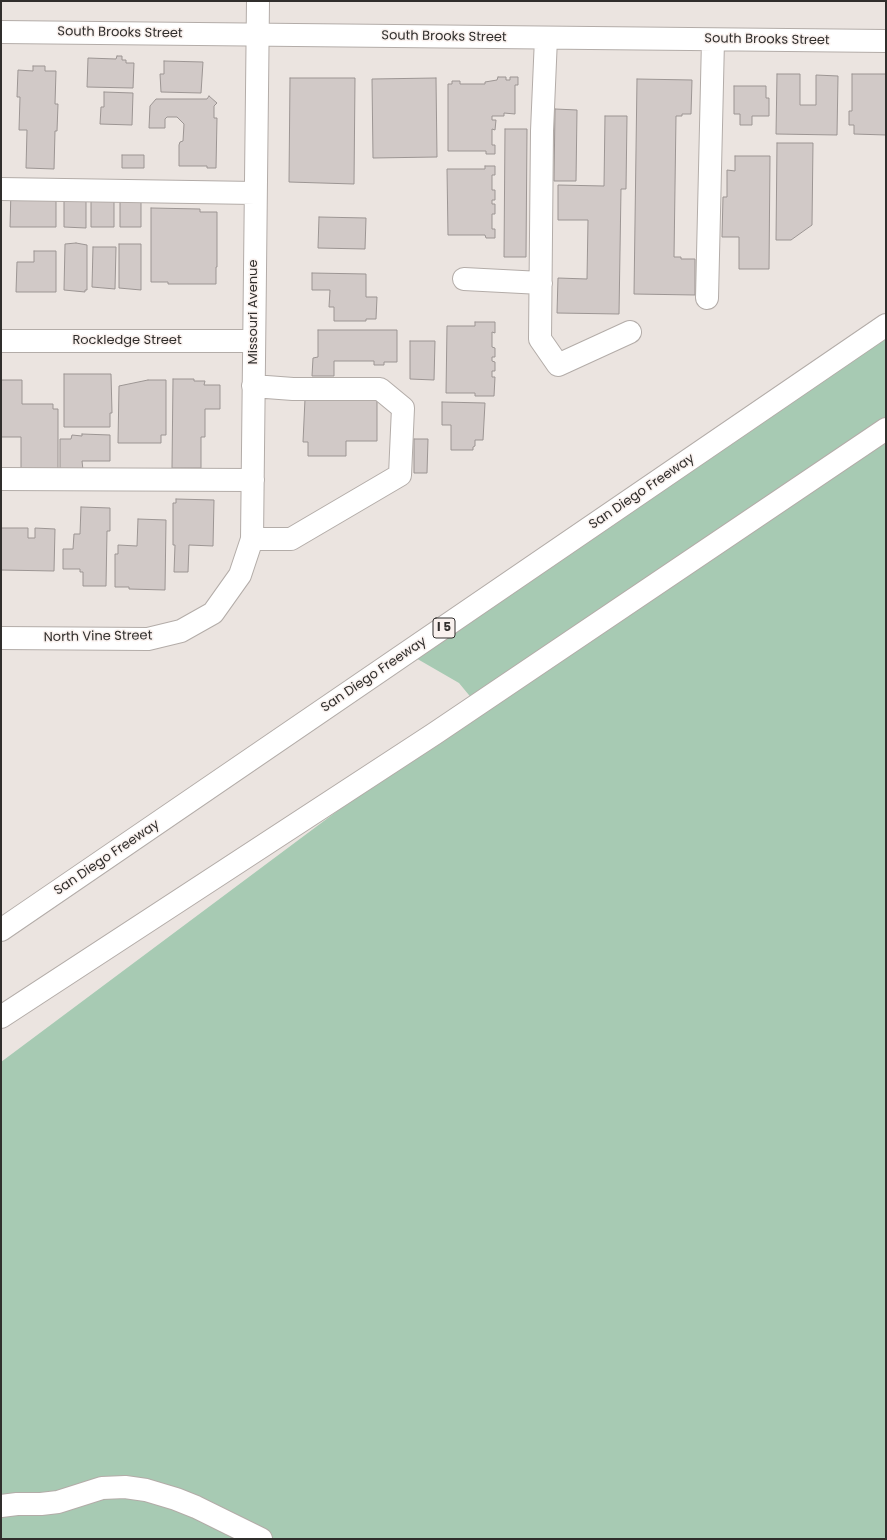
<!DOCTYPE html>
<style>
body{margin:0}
#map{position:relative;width:887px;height:1540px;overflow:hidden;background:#ebe4e0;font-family:Poppins,sans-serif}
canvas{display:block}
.frame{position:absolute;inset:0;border:2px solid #302e2c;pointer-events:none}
</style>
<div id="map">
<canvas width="887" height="1540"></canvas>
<div class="frame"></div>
</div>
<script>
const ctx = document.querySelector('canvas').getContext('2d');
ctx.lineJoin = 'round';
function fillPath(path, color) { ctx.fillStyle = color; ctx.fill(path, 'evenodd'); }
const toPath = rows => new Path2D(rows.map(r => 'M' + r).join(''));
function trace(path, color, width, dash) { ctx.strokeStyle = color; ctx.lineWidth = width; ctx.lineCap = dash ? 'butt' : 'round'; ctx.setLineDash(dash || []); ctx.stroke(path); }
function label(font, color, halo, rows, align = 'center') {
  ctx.font = font + ' Poppins,sans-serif'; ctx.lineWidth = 3; ctx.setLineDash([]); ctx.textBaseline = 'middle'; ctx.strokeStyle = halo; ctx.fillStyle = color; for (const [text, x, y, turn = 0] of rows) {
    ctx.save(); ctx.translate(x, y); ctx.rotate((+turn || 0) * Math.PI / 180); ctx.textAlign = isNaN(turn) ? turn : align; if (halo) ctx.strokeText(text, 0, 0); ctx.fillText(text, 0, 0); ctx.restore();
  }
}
fillPath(toPath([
 [886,319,886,1539,1,1539,1,1062,478,706,459,683,414,657]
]), '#a7cab3');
const building = toPath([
 [117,56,122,56,122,60,126,60,126,63,134,63,133,88,87,87,88,58,116,59,117,56],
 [164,61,203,62,201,93,161,92,160,74,164,74,164,61],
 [33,66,45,66,45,71,56,71,55,104,58,104,57,131,55,131,54,169,26,168,27,130,19,130,20,97,17,97,18,70,33,71,33,66],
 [777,74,800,74,800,105,816,105,816,75,838,76,837,135,776,134,777,74],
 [852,74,886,74,886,135,854,134,854,125,849,125,849,111,852,111,852,74],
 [498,77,506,77,506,80,510,80,510,77,518,77,518,85,515,85,515,114,504,113,504,116,492,116,492,120,496,120,495,130,492,129,492,145,495,145,495,154,486,154,486,151,448,151,448,84,452,84,452,81,460,81,460,84,485,84,485,82,497,80,498,77],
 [290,78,355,78,354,184,289,182,290,78],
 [436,78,437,157,373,158,372,79,436,78],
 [637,79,692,80,691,114,682,114,682,116,676,116,674,257,681,257,681,259,695,259,695,295,634,294,637,79],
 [734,86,766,86,766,98,769,98,769,116,752,116,752,125,740,125,740,114,734,114,734,86],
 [104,92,133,93,132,125,100,124,101,107,104,107,104,92],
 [209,96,217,103,214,106,214,118,217,118,216,168,207,168,207,166,179,166,179,145,180,142,183,141,184,124,177,117,167,117,165,119,165,128,149,128,150,106,156,99,207,99,209,96],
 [555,109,577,110,576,181,554,181,555,109],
 [605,116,627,116,626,189,621,189,619,314,557,313,558,278,587,279,588,220,558,220,558,185,604,186,605,116],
 [505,129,527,129,526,257,504,257,505,129],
 [777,143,813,143,812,225,791,240,776,240,777,143],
 [122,155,144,155,144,168,122,168,122,155],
 [735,156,770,156,769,269,739,269,739,237,722,237,723,197,727,197,727,170,735,171,735,156],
 [485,166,495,166,495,175,492,175,492,190,495,190,495,200,492,200,492,204,495,204,495,214,492,214,492,229,495,229,495,238,486,238,485,235,448,235,447,169,485,169,485,166],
 [11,191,56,192,56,227,10,227,11,191],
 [64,197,86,197,86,228,64,227,64,197],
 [91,198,114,198,114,227,91,227,91,198],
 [120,198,141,198,141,227,120,227,120,198],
 [151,208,200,209,200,212,217,212,217,267,216,267,216,284,168,284,168,282,151,282,151,208],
 [319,217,366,218,365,249,318,248,319,217],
 [76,243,87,245,87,290,85,290,85,292,64,290,65,244,76,243],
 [119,244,141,244,141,290,119,288,119,244],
 [93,247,116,247,115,289,92,287,93,247],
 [34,251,56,251,56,292,16,292,17,262,34,262,34,251],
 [312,273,366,274,366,297,377,297,376,319,366,319,366,321,334,321,334,307,329,307,330,290,312,290,312,273],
 [475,322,495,322,495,333,492,332,492,347,495,348,495,357,492,357,492,361,495,362,495,371,492,371,492,377,495,377,494,396,475,396,475,393,446,393,447,326,475,326,475,322],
 [318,330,397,330,397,362,384,362,384,365,374,365,374,361,334,361,334,376,312,376,313,358,318,357,318,330],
 [410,341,435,341,434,380,410,379,410,341],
 [64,374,111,374,112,413,110,413,110,427,64,427,64,374],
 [173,379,194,379,194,381,205,381,204,385,220,385,220,409,205,409,205,437,201,437,201,468,172,468,173,379],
 [1,380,22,380,22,404,53,404,53,409,58,409,58,469,21,469,21,437,1,437,1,380],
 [148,380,166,380,166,435,161,435,161,443,118,443,119,386,148,380],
 [305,399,377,399,377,441,346,441,346,456,308,456,308,442,303,442,305,399],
 [442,402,485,403,483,440,475,440,475,446,473,447,473,450,451,450,451,425,442,425,442,402],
 [82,434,110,435,110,461,82,461,83,470,60,470,60,439,71,439,72,435,82,436,82,434],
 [414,439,428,439,427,473,414,473,414,439],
 [176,499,214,500,213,546,189,545,188,572,174,572,175,545,173,545,173,503,176,503,176,499],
 [81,507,110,508,110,531,107,531,106,586,83,586,83,572,80,572,80,569,63,569,63,549,73,549,74,534,80,534,81,507],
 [138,519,166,520,165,590,129,589,129,587,115,587,115,554,118,554,118,545,137,546,138,519],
 [1,528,28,528,28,538,35,538,35,528,55,529,54,571,1,570,1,528]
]);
fillPath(building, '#d1c9c7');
trace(building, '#9c9593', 1);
const minor = toPath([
 [1,32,886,41],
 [546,38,542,131,540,339,558,365,630,332],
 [1,189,255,193],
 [464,279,541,283],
 [707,298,713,40],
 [1,341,254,341],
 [1,479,253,480],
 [252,539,291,539,400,475,403,408,380,389,293,389,253,386],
 [1,638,148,639,181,631,213,613,240,575,252,539,258,1],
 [1,1506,17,1504,41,1504,58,1502,102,1488,125,1487,146,1490,176,1499,196,1507,261,1539]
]);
const highway = toPath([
 [1,930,886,325],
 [1,1017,434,734,886,429]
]);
trace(minor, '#b3aca8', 24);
trace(highway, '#b3aca8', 24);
trace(minor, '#fff', 22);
trace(highway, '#fff', 22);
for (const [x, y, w] of [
 [444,628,22]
]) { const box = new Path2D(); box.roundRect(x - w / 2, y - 10, w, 20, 3); ctx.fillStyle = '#f9f1ee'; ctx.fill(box); trace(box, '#302e2c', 1); }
label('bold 12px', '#302e2c', null, [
 ["I 5",444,628]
]);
label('13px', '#302e2c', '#f9f1ee', [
 ["South Brooks Street",120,33,1],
 ["South Brooks Street",444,37,1],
 ["South Brooks Street",767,40,1],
 ["Missouri Avenue",254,312,-90],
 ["Rockledge Street",127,341],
 ["San Diego Freeway",642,492,-34],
 ["North Vine Street",98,637,-1],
 ["San Diego Freeway",374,675,-34],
 ["San Diego Freeway",107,858,-34]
]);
</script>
